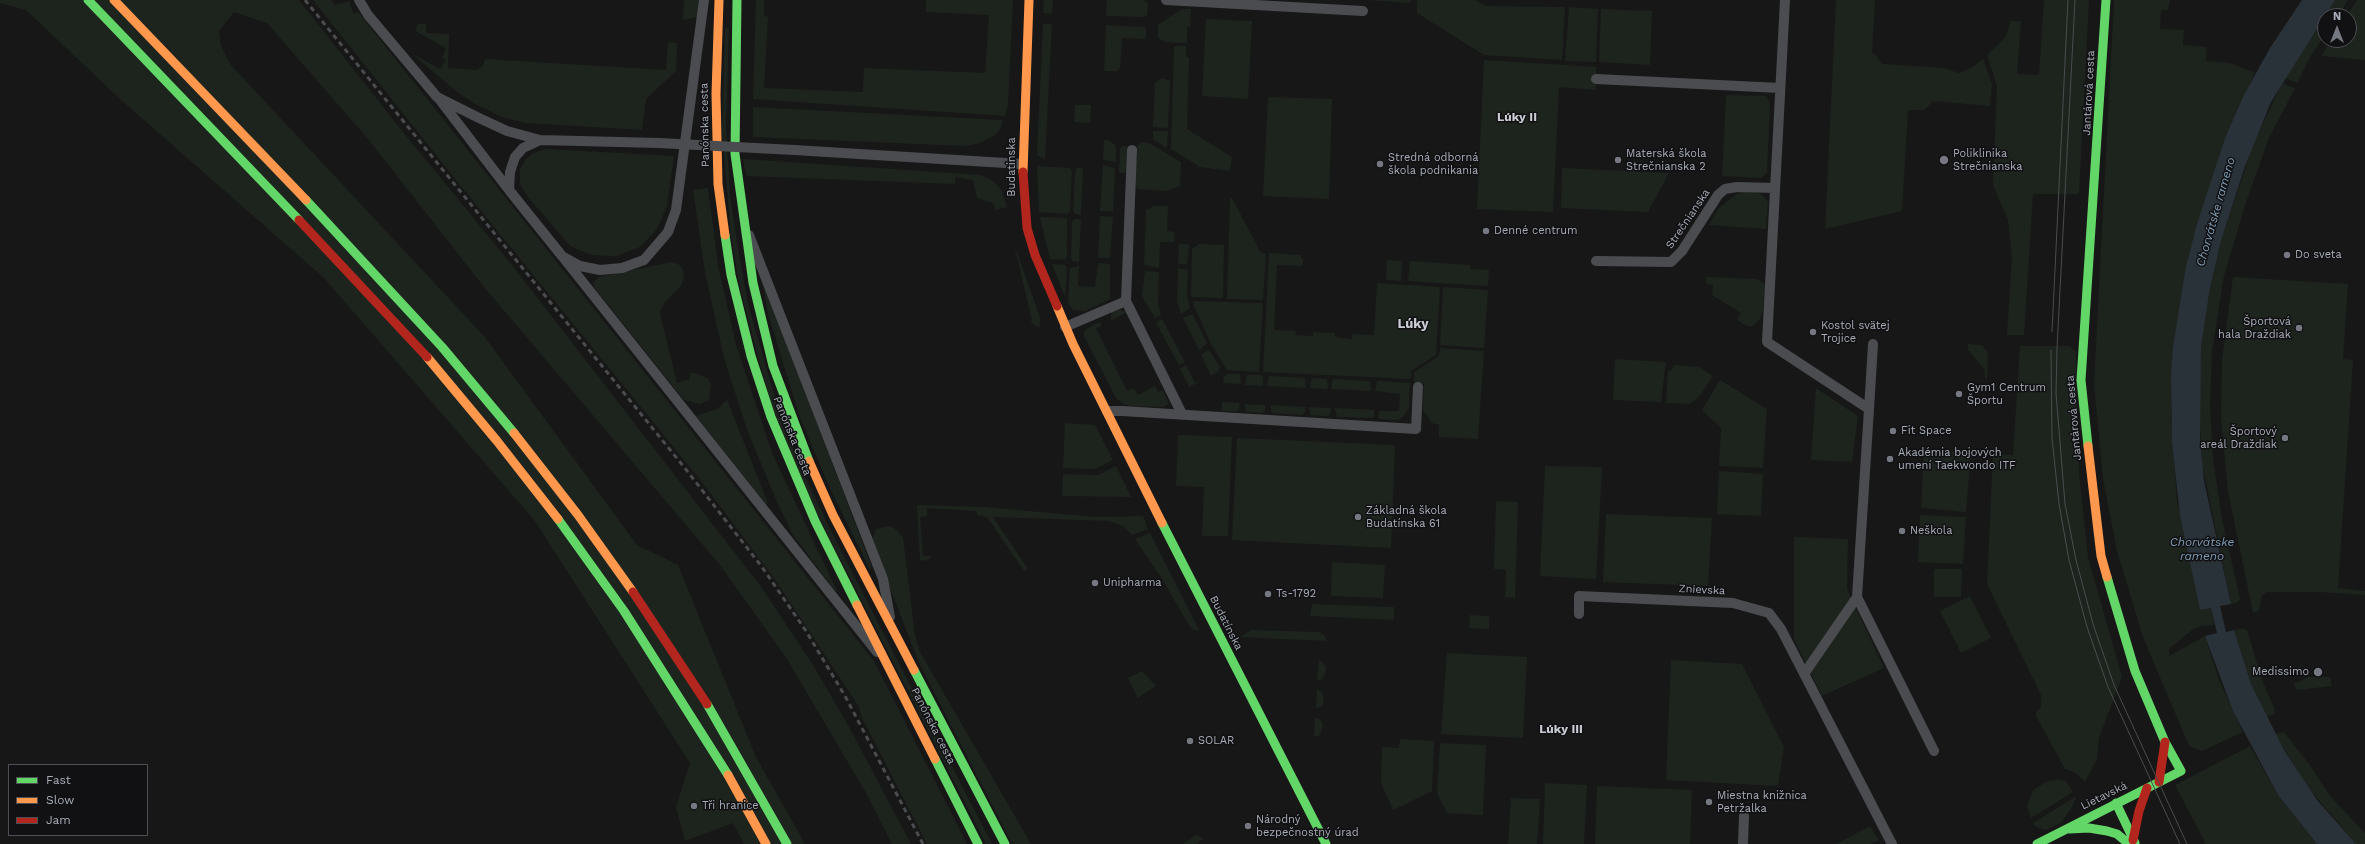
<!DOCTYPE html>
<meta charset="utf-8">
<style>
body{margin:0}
#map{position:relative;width:2365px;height:844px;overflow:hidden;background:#171717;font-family:"Work Sans",sans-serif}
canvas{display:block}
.legend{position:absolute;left:8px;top:764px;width:140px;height:72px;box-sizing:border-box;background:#111113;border:1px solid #4d4f55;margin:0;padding:5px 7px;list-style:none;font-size:12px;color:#a8adb8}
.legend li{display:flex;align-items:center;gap:8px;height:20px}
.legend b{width:20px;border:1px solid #4d4f55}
.north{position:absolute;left:2317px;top:8px;width:40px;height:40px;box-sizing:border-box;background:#111113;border:1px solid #4d4f55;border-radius:50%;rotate:0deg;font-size:11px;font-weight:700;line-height:16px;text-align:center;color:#a8adb8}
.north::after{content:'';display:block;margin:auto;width:14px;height:18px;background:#757880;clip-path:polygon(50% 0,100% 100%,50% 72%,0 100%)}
</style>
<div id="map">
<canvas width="2365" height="844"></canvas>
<ul class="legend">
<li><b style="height:5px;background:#63d668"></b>Fast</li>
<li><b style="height:5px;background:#ff974d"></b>Slow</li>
<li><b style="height:5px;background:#b3261e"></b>Jam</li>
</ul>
<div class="north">N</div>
</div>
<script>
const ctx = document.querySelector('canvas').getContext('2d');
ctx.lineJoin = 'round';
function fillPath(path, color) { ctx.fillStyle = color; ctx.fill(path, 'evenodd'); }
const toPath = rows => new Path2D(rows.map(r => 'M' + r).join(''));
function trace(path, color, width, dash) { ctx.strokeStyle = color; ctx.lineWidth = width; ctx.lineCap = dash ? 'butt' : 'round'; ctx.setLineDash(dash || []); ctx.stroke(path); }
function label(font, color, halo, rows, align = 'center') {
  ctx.font = font + ' "Work Sans",sans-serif'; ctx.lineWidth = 3; ctx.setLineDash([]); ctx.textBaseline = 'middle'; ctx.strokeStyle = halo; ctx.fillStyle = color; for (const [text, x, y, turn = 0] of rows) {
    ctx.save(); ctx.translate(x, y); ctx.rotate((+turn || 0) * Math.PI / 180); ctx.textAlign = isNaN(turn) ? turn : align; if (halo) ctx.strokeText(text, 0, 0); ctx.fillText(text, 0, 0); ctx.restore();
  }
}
fillPath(toPath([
 [0,0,299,0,399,127,512,265,762,588,813,665,848,725,911,844,892,844,866,793,787,659,720,565,484,287,368,139,267,23,234,12,219,31,221,46,230,64,484,336,637,545,678,565,756,757,805,844,744,844,733,823,685,841,676,807,690,763,535,521,324,278,121,100,26,10,0,3],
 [313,0,331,0,335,5,349,1,354,14,358,12,874,661,967,844,927,844,862,718,859,707,776,581,702,482,459,184],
 [684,0,699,0,697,17,683,20],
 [756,0,764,0,764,16,768,17,764,88,863,92,864,68,985,73,989,15,926,12,926,0,1013,0,1008,104,1005,116,753,99],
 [1044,0,1053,0,1052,14,1043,13],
 [1107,0,1143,0,1148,3,1147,15,1144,17,1106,16],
 [1367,0,1411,0,1410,3],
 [1417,0,1475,0,1486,6,1565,7,1562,60,1484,55,1417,13],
 [1836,0,1875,0,1872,53,1875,54,1882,64,1944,68,1959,73,1971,68,1983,59,1992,84,1990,106,1933,101,1924,110,1908,110,1902,211,1825,229],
 [2044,0,2089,0,2079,194,2033,194,2024,335,2007,335,2012,257,2008,220,1993,185,1997,86,1987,55,2005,38,2011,21,2021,21,2017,74,2039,75],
 [2114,0,2170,0,2168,10,2161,10,2160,29,2184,30,2183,45,2207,47,2206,61,2230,63,2255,73,2225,138,2189,254,2173,347,2171,416,2177,501,2200,610,2211,608,2214,625,2201,626,2192,630,2169,649,2169,656,2205,636,2219,680,2243,732,2202,751,2189,746,2143,637,2117,551,2103,479,2094,384],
 [2335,0,2348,0,2338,16,2325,16,2325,35,2310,57,2297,83,2285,78],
 [2357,0,2365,0,2365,60,2321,56,2331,40,2349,40,2349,16,2347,16],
 [1569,7,1598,9,1596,62,1565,61],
 [1182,9,1191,9,1190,27,1187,27,1187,43,1165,42,1158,38,1158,25],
 [1601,9,1652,11,1650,65,1599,62],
 [1206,19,1252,21,1248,99,1202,96],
 [418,24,426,24,426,33,449,34,448,68,477,70,483,66,485,59,666,70,668,42,677,43,676,71,646,99,642,130,526,123,502,117,479,106,461,95,419,60,413,54,440,69,446,60,442,58,446,48,415,31],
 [1043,24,1052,24,1045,159,1037,155],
 [1106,25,1144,27,1146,29,1146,39,1122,38,1120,68,1117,71,1104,71],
 [725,27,729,28,726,127,730,196,738,248,748,304,778,408,800,466,834,537,992,844,986,844,814,508,769,399,739,284,731,235,722,131],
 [1174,46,1186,46,1186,57,1189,57,1187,129,1232,157,1230,171,1200,167,1171,149],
 [1484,60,1596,67,1596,90,1559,87,1553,212,1477,209],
 [1162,78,1170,81,1168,128,1153,127,1155,83],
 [2282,83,2295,88,2269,138,2246,202,2224,276,2212,351,2210,405,2213,459,2222,519,2240,599,2238,602,2231,604,2202,463,2199,404,2201,347,2210,288,2221,241,2253,145],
 [1726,95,1766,96,1770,102,1767,173,1761,178,1722,176],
 [1268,97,1332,99,1329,199,1263,196],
 [1075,105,1091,105,1090,123,1074,122],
 [753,107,829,111,1002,120,1001,128,995,135,980,143,966,146,753,137],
 [1153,131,1168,131,1167,148,1153,139],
 [1104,140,1109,140,1116,146,1116,162,1103,160],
 [1142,142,1149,143,1181,162,1180,186,1166,191,1138,189,1135,184,1137,146],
 [1123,146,1127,146,1126,173,1119,173,1120,148],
 [546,149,674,156,667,206,657,229,640,247,616,256,591,255,570,246,528,197,520,184,520,170,526,159,533,153],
 [743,159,981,175,993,181,1002,191,1007,207,996,210,993,203,977,198,973,180,955,177,955,184,746,176],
 [1103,165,1115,168,1113,212,1100,211],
 [1037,166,1070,168,1072,171,1070,211,1067,214,1039,212],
 [1077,168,1083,168,1081,215,1075,214,1073,211,1075,172],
 [1562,168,1669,173,1648,212,1561,208],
 [708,188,718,265,736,345,772,453,837,591,836,592,793,535,777,502,747,430,724,358,705,272,693,190],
 [1747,191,1761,194,1768,202,1766,229,1709,225,1718,209,1735,195],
 [1230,198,1232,198,1261,253,1266,253,1263,300,1227,299],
 [1154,206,1168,206,1167,231,1175,232,1174,242,1160,242,1159,268,1144,265,1146,210],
 [1100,216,1113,217,1110,258,1098,258],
 [1040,217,1067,218,1067,257,1065,260,1050,259],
 [1075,219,1081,219,1079,262,1072,261,1071,257,1072,222],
 [1179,243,1189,245,1187,264,1178,264],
 [1014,244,1041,320,1039,327,1037,327,1030,322,1032,321],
 [1199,244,1224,245,1223,298,1191,297,1192,249],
 [1269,253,1301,255,1301,258,1303,259,1303,266,1277,265,1274,330,1296,331,1295,335,1313,336,1313,332,1335,333,1335,337,1352,339,1352,334,1374,335,1377,283,1440,287,1436,355,1411,371,1411,379,1263,372],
 [1387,260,1402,261,1401,281,1386,280],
 [1410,261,1470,265,1470,269,1489,270,1488,286,1408,281],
 [672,262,680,265,684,273,683,281,681,286,665,302,660,312,662,322,677,383,690,379,690,373,695,373,707,378,711,385,709,400,700,404,684,400,594,287,594,282,599,277],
 [1098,263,1110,264,1110,299,1085,311,1073,310,1068,303,1070,268,1079,266,1078,286,1095,287],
 [1052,264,1065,265,1067,268,1065,297],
 [1178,268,1188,270,1187,294,1190,308,1181,314,1177,301],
 [1145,271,1159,272,1158,304,1161,315,1155,318,1142,296],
 [1706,277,1757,279,1765,284,1763,310,1760,319,1752,326,1747,326,1737,320,1741,313,1712,295,1713,285,1706,284],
 [2233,277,2348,284,2343,359,2353,360,2338,588,2365,591,2365,595,2319,592,2267,592,2262,595,2259,611,2253,613,2228,491,2221,419,2222,360],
 [762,280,870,562,871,568,870,570,829,486,800,418,768,314],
 [1443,287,1488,290,1484,348,1440,345],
 [1192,301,1263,303,1259,372,1227,370,1210,342],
 [1119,309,1127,312,1111,321,1111,313],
 [1190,315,1193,315,1207,343,1199,350,1183,318],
 [1162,319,1185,362,1179,365,1156,323],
 [1099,322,1102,325,1096,328,1127,391,1134,388,1138,395,1155,386,1158,392,1163,390,1167,399,1168,404,1164,407,1130,406,1123,404,1116,398,1083,334,1086,329],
 [1968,344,1982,345,1988,353,1987,379,1985,378,1985,370,1968,350],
 [2020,346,2070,346,2076,352,2079,473,2088,557,2122,677,2099,738,2097,759,2085,782,2074,772,2065,769,2035,714,2041,706,2041,695,1987,584,1993,454,2013,455],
 [1440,348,1484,351,1478,439,1439,437,1439,425,1432,423,1423,410,1424,384,1414,383,1414,372,1439,356],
 [1209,350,1220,367,1219,371,1211,376,1189,387,1180,368,1186,365,1195,383,1211,376,1201,354],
 [1615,359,1666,362,1661,402,1613,400],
 [1674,365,1699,367,1713,376,1698,398,1689,404,1666,403,1668,371,1671,370],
 [1227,374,1240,374,1241,384,1223,383,1224,377],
 [1247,375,1261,375,1263,377,1263,386,1245,385],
 [1269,376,1305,378,1306,388,1267,386],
 [1312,378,1327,379,1328,389,1310,388],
 [1333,379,1370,381,1371,391,1331,389],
 [1720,380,1767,409,1763,468,1719,466,1721,428,1702,410],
 [1377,381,1410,383,1409,408,1403,417,1398,420,1380,419,1378,417,1379,411,1399,411,1400,394,1375,391],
 [1816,388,1858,416,1852,462,1811,460],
 [727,400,768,503,766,504,696,416,717,409],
 [1222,402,1240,403,1239,409,1237,411,1222,411],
 [1244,404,1265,405,1265,411,1262,413,1246,412],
 [1270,405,1305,407,1305,412,1302,415,1272,413],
 [1309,407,1331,408,1330,414,1328,416,1310,415],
 [1335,408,1374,410,1374,417,1372,418,1337,417],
 [1065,423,1095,425,1113,460,1095,469,1063,468],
 [1178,435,1232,437,1228,536,1202,536,1204,487,1176,486],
 [1237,438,1395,445,1391,548,1232,540],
 [1924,448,1931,454,1939,451,1971,453,1966,512,1921,508],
 [1116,466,1131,497,1062,496,1063,474,1098,475],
 [1545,466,1602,467,1596,579,1540,576],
 [1719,471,1763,474,1761,516,1717,514],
 [1496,501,1518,502,1515,598,1505,597,1506,570,1494,569],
 [917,505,984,507,1096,517,1143,516,1148,529,1132,535,1123,526,1109,521,993,517,1028,569,1024,571,987,517,977,515,977,511,927,508,927,516,920,517,923,556,931,556,929,559,923,561,920,560],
 [1606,514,1712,518,1708,586,1603,582],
 [1920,515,1966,517,1963,564,1918,562],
 [888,526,894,528,903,537,915,636,920,652,1031,844,1012,844,919,663,872,541,876,529],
 [1150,533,1199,630,1198,631,1192,629,1187,622,1164,582,1135,539],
 [1794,537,1848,539,1847,589,1884,668,1822,696,1794,639],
 [1332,562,1385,565,1383,598,1331,596],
 [1934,569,1962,569,1961,597,1934,597],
 [1970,596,1991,638,1961,653,1940,611],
 [1312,604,1394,607,1394,620,1310,616],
 [1470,615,1489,616,1489,629,1469,628],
 [2242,629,2247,630,2262,680,2275,710,2274,714,2267,717,2251,684,2234,630],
 [1251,630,1319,632,1324,635,1327,641,1240,637],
 [1447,653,1527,657,1523,738,1441,734],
 [1319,660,1323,662,1326,668,1325,674,1322,679,1317,680],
 [1671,660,1742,664,1784,747,1778,786,1666,780],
 [1142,671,1156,686,1138,698,1128,678],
 [2309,677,2330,677,2332,686,2297,690,2294,684],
 [1317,689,1322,692,1324,702,1321,707,1316,708],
 [1315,717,1321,720,1323,725,1320,735,1314,737],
 [2284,732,2309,764,2330,796,2365,833,2365,844,2356,844,2307,786,2275,734],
 [1400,739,1434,741,1432,791,1393,810,1381,783,1382,747,1399,748],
 [1440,743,1486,745,1483,815,1447,813,1437,793],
 [2250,746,2278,795,2317,844,2206,844,2175,785],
 [2057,779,2066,781,2073,792,2031,818,2027,806,2033,790,2046,782],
 [1545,783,1587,785,1584,844,1543,844],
 [1597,786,1692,790,1690,844,1595,844],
 [2075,797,2076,798,2072,807,2061,823,2045,830,2035,826,2033,823],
 [1511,798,1540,799,1537,844,1508,844],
 [1870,826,1879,840,1871,844,1836,844],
 [1196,835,1204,839,1198,842,1198,844,1183,844]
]), '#1d241e');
fillPath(toPath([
 [2302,0,2335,0,2271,102,2244,169,2221,241,2210,288,2201,347,2200,440,2204,481,2231,604,2220,606,2226,632,2234,630,2251,684,2284,750,2317,800,2356,844,2317,844,2278,795,2233,711,2205,636,2217,633,2211,608,2200,610,2180,516,2172,442,2171,376,2173,347,2186,266,2197,224,2225,138,2244,95,2270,48]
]), '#2a3239');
trace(toPath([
 [359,0,368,15,437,97,479,118,507,131,540,140,659,143],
 [1166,0,1363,11],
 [1785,0,1767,342,1869,409,1857,597,1934,751],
 [1596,79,1780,88],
 [440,100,509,190],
 [540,140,523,148,515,157,510,172,509,190,562,256,580,266,600,270,622,268,644,260,668,232,676,210,704,0],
 [794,150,1022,164],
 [1132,150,1126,301,1182,414],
 [749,235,883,579,890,617],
 [562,256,877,652],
 [1596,261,1671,262,1682,251,1718,195,1725,189,1737,187,1775,188],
 [1065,327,1126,301],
 [1869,409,1873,344],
 [1107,411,1122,411,1416,429,1418,387],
 [1579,614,1579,596,1733,603,1769,613,1781,629,1892,844],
 [1804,674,1857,597],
 [1743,844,1744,816]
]), '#4b4c50', 10);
trace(toPath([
 [88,0,299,220],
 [737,0,735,154,753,283,773,366,809,461],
 [306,200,442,347,514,433],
 [725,235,731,275,751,356,771,417,815,521,857,605],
 [2088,446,2081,380,2106,0],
 [558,519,624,611,728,775],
 [1162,523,1326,844],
 [914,670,1005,844],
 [707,704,787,844],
 [935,759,978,844],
 [2116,803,2135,843],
 [2069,829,2089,828,2107,831,2117,834,2129,844],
 [2037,844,2181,771,2165,742,2135,671,2107,577]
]), '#63d668', 9);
trace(toPath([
 [114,0,306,200],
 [719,0,716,94,718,184,725,235],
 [1023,172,1029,0],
 [1057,306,1073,344,1162,523],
 [427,357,497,441,558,519],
 [514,433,578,515,633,592],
 [2088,446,2101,556,2107,577],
 [809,461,833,515,914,670],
 [857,605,935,759],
 [728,775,766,844]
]), '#ff974d', 9);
trace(toPath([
 [1023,172,1027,228,1035,255,1057,306],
 [299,220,427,357],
 [633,592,707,704],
 [2159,782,2165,742],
 [2133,840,2139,811,2147,788]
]), '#b3261e', 9);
trace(toPath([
 [2075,0,2057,348,2056,393,2065,504,2076,560,2093,624,2114,685,2187,844],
 [2052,332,2068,0],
 [2051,350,2052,438,2059,504,2069,560,2087,627,2108,687,2180,844]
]), '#4b4c4f', 1);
trace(toPath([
 [305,0,684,467,762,567,806,631,845,696,923,844]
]), '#4b4c4f', 3, [5, 4]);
trace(toPath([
 [659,143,794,150]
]), '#4b4c50', 10);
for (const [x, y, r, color] of [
 [1618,160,4,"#757880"],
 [1944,160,5,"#757880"],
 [1380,164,4,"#757880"],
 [1486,231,4,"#757880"],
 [2287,255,4,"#757880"],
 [2299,328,4,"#757880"],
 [1813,332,4,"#757880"],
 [1959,394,4,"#757880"],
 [1893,431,4,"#757880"],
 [2285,438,4,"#757880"],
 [1890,459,4,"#757880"],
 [1358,517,4,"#757880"],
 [1902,531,4,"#757880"],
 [1095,583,4,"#757880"],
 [1268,594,4,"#757880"],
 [2318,672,5,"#757880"],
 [1190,741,4,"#757880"],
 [1709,802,4,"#757880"],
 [694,806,4,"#757880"],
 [1248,826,4,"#757880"]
]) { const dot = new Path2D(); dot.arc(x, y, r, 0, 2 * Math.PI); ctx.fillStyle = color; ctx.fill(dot); trace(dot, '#111113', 1.5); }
label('11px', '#a8adb8', '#111113', [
 ["Jantárová cesta",2089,93,-87],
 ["Panónska cesta",705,125,-91],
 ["Budatínska",1012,167,-90],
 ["Strečnianska",1688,219,-56],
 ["Jantárová cesta",2074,418,-95],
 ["Panónska cesta",792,436,68],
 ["Znievska",1702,590,3],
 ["Budatínska",1226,623,63],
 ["Panónska cesta",933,726,63],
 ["Lietavská",2104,796,-26]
]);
label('11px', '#a8adb8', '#111113', [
 ["Materská škola",1626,154],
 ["Strečnianska 2",1626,167],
 ["Poliklinika",1953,154],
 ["Strečnianska",1953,167],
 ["Stredná odborná",1388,158],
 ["škola podnikania",1388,171],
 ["Denné centrum",1494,231],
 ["Do sveta",2295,255],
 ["Športová",2291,322,"right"],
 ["hala Draždiak",2291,335,"right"],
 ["Kostol svätej",1821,326],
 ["Trojice",1821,339],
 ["Gym1 Centrum",1967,388],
 ["Športu",1967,401],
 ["Fit Space",1901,431],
 ["Športový",2277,432,"right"],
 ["areál Draždiak",2277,445,"right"],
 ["Akadémia bojových",1898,453],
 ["umení Taekwondo ITF",1898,466],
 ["Základná škola",1366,511],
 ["Budatínska 61",1366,524],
 ["Neškola",1910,531],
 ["Unipharma",1103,583],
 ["Ts-1792",1276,594],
 ["Medissimo",2309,672,"right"],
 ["SOLAR",1198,741],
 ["Miestna knižnica",1717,796],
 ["Petržalka",1717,809],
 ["Tři hranice",702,806],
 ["Národný",1256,820],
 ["bezpečnostný úrad",1256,833]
], 'left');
label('bold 12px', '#c9ccd4', '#111113', [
 ["Lúky II",1517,117],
 ["Lúky III",1561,729]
]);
label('italic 12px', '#7f9bb3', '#111113', [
 ["Chorvátske rameno",2216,212,-74],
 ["Chorvátske",2202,542],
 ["rameno",2202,556]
]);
label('bold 13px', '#c9ccd4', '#111113', [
 ["Lúky",1413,324]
]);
</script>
